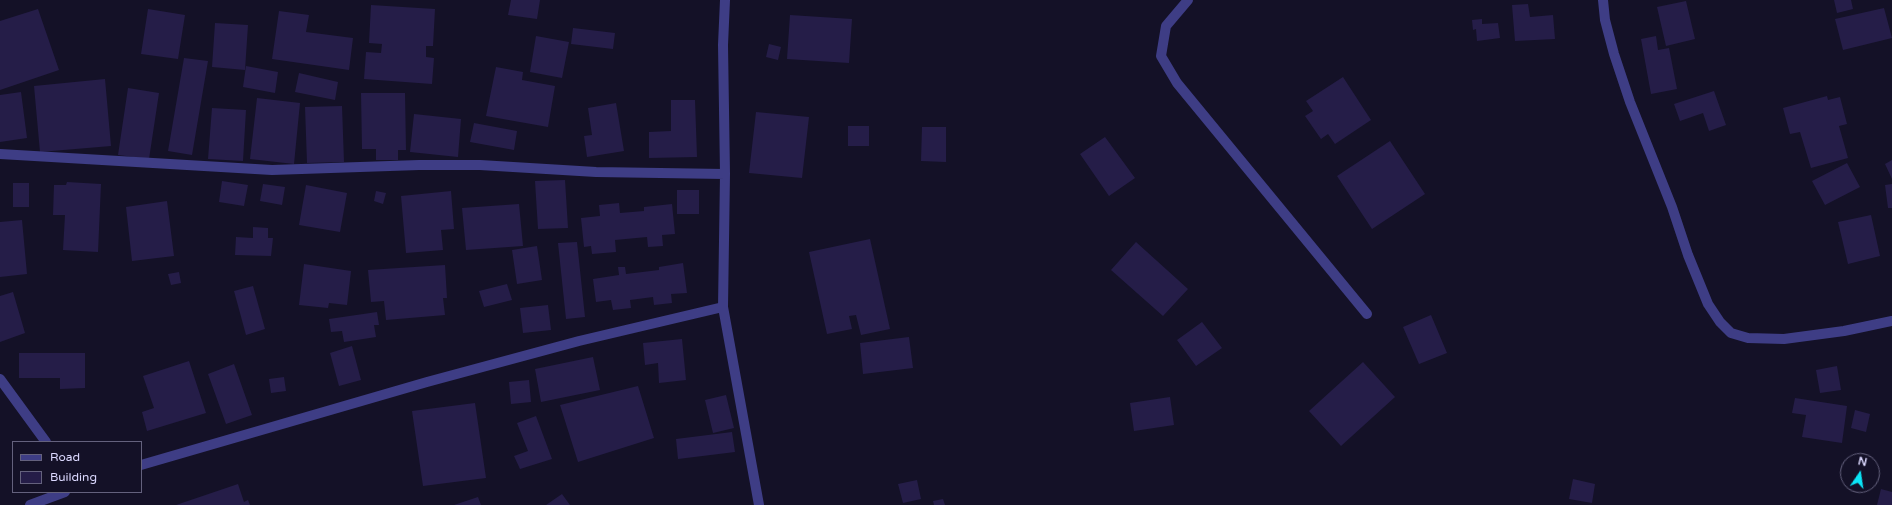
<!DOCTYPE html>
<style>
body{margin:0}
#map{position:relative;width:1892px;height:505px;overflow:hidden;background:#141127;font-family:"Varela Round",sans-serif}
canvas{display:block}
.legend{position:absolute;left:12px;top:441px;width:130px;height:52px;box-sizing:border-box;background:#141127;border:1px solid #64617d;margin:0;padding:5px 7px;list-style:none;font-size:12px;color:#dbd8fe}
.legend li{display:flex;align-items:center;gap:8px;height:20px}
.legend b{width:20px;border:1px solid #64617d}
.north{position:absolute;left:1840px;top:453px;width:40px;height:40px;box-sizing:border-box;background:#141127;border:1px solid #64617d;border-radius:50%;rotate:13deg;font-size:11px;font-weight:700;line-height:16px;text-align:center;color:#dbd8fe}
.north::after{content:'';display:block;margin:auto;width:14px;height:18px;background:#0be5f7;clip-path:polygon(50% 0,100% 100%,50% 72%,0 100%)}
</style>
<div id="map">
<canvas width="1892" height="505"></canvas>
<ul class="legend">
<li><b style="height:5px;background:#3e3d85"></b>Road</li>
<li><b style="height:11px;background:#251d48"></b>Building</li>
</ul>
<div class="north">N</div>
</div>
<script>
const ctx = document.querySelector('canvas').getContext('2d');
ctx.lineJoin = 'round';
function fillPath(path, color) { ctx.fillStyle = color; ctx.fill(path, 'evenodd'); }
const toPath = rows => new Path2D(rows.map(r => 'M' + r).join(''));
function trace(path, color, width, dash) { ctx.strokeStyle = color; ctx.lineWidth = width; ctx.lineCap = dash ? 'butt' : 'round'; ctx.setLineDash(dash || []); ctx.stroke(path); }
fillPath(toPath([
 [511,0,540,0,537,19,508,15],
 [1834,0,1851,0,1853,9,1837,13],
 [1686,1,1695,39,1666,46,1657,7],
 [1528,4,1530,17,1553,15,1555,39,1515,41,1512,5],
 [371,5,435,9,433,46,426,46,426,57,434,58,432,84,364,79,366,52,381,53,382,44,369,43],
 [1884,8,1892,38,1843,50,1835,19],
 [38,9,59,70,0,90,0,21],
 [148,9,185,15,178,59,141,54],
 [279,11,309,15,306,32,353,38,349,70,272,59],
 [790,15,852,19,849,63,787,59],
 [1482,19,1482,24,1498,23,1500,38,1477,41,1476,29,1473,30,1472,20],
 [215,23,248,25,245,70,212,67],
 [573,28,615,33,613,49,571,44],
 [536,36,569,42,562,78,530,72],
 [1656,36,1658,50,1669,48,1677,89,1651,94,1641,39],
 [769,44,781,47,778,60,766,57],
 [184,58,208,61,192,155,168,151],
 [246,66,278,72,275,93,243,87],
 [496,67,523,72,522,80,555,86,548,127,486,116],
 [299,73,338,82,335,100,295,92],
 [1343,77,1371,120,1335,144,1328,134,1321,139,1305,116,1313,111,1306,101],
 [105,79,111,146,40,152,34,86],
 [128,88,159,93,149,159,118,155],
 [1714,91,1726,125,1709,131,1703,113,1680,121,1674,104],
 [21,92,27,138,0,142,0,95],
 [361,93,405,93,406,150,398,150,398,160,376,160,376,149,362,149],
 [1827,96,1828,100,1840,97,1847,124,1839,126,1848,158,1811,168,1800,132,1790,134,1783,108],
 [257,98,300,103,294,164,250,159],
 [671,100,695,100,697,157,649,158,649,132,671,131],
 [616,103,624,151,587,157,584,136,592,135,588,108],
 [342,106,344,162,307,163,305,107],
 [212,108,246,110,243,161,208,159],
 [756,112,809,117,802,178,749,173],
 [414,114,461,119,458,157,410,152],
 [474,123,517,131,514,150,470,142],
 [848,126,869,126,869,146,848,146],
 [922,127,946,127,946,162,921,161],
 [1105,137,1135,178,1109,196,1080,154],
 [1390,141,1425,194,1372,229,1337,176],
 [1892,160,1892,179,1885,164],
 [1847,163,1860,187,1825,205,1812,181],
 [565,180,568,228,538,229,535,181],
 [222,181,248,185,244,206,219,202],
 [67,182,101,184,98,252,63,250,65,215,53,215,54,185,66,185],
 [13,183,29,183,29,207,13,207],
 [263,184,285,187,282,205,260,201],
 [1892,184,1892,208,1888,208,1885,185],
 [306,185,347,193,340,232,299,225],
 [677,190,699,190,699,214,677,214],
 [376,191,386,193,383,204,374,201],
 [451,191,454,229,441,230,443,250,406,253,401,196],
 [167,201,174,256,132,261,126,207],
 [619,203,620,213,644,211,644,207,672,204,675,234,662,235,663,246,648,247,647,237,615,240,616,252,592,254,591,246,584,247,581,218,600,216,599,205],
 [519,204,523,246,466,250,462,208],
 [1871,215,1880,256,1848,264,1838,222],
 [22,220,27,274,0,277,0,222],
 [253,227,268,228,268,238,273,238,271,256,235,255,236,237,253,238],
 [870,239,890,329,861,335,856,315,849,316,852,329,827,334,809,252],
 [577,242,585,317,566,319,558,243],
 [1136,242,1188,289,1163,316,1111,270],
 [537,246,542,280,517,284,512,250],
 [683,263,687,293,671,294,672,303,654,305,653,297,630,300,631,308,613,310,611,300,596,302,593,279,619,275,618,267,625,267,626,274,659,270,659,267],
 [304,264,351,271,347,305,329,303,328,308,299,305],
 [445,265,447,298,443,298,445,315,386,320,384,301,371,302,368,270],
 [179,272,181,283,171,285,168,274],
 [507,284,512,300,484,307,479,291],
 [253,286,265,329,246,335,234,291],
 [13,292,25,333,0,342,0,296],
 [548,305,551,330,523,333,520,308],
 [377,312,379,325,374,325,376,337,344,342,342,331,331,332,329,319],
 [1431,315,1447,353,1419,364,1403,327],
 [1202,322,1222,348,1196,366,1177,340],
 [909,337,913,368,863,374,860,343],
 [682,339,686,380,659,383,658,363,645,365,643,343],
 [352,346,361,380,339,386,330,353],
 [19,353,85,353,85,388,60,389,60,378,19,378],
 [593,357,600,390,541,402,535,369],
 [189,361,206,413,147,431,142,412,154,408,143,376],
 [1363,362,1395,397,1341,446,1309,411],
 [234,364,252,415,226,424,208,374],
 [1837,366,1841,390,1820,393,1816,370],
 [284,377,286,391,271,393,269,379],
 [529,380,531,402,511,404,509,382],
 [638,386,654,438,578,462,560,405],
 [726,395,734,428,713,433,705,400],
 [1170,397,1174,425,1134,431,1130,403],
 [1795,398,1847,406,1842,443,1802,437,1806,415,1792,413],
 [475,403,486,478,423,486,412,411],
 [1855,410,1870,414,1866,432,1851,428],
 [536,416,552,459,520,469,514,456,528,451,517,423],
 [732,432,735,452,678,459,676,439],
 [1573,479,1595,484,1592,503,1569,499],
 [917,480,921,499,903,503,898,484],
 [238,484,244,502,248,500,250,505,176,505],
 [1881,489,1892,492,1892,505,1877,505],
 [562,494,570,505,546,505],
 [478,497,481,505,454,505],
 [943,499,945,505,934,505,933,501]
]), '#251d48');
trace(toPath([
 [725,0,723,45,725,174,723,307,759,505],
 [1188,0,1166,26,1161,56,1177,83,1367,314],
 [1603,0,1605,20,1614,54,1630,102,1672,207,1688,255,1708,304,1720,322,1731,333,1748,338,1784,339,1844,331,1892,321],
 [0,154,272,170,419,165,480,165,596,172,725,174],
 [0,379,46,442],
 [141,465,427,382,579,341,723,307],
 [30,505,65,492]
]), '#3e3d85', 10);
</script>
